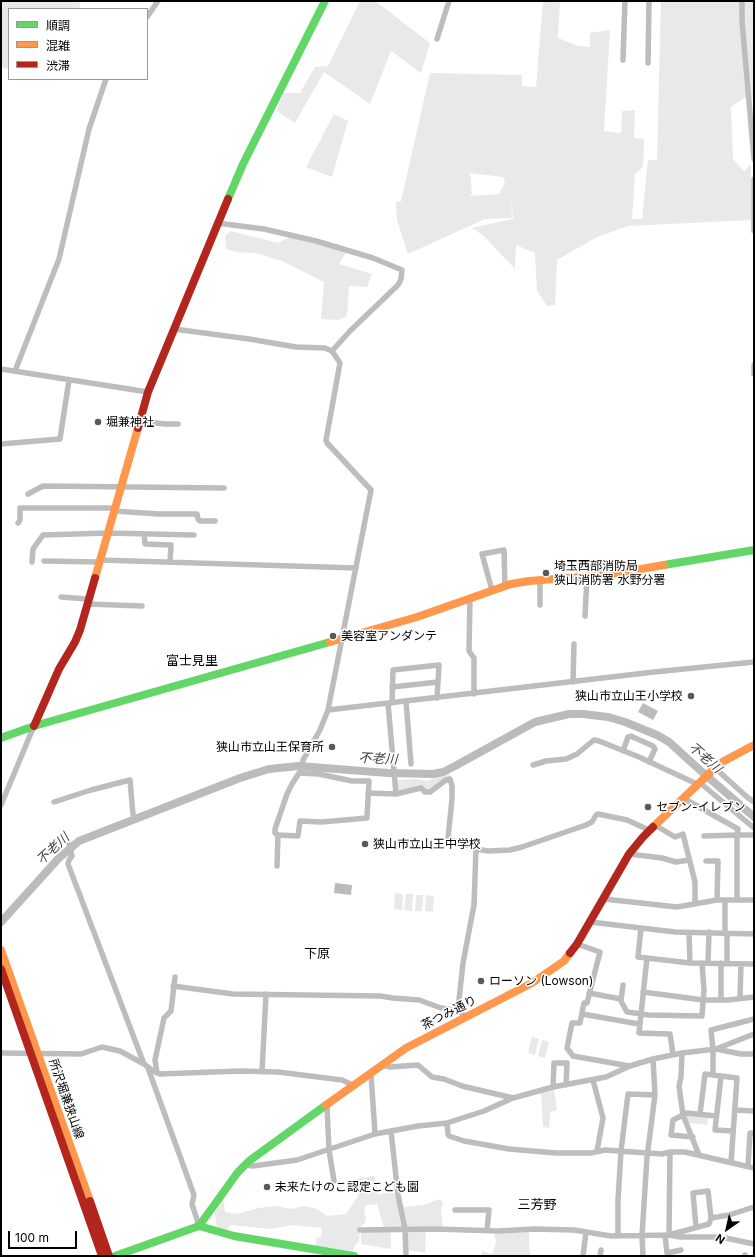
<!DOCTYPE html>
<meta charset="utf-8">
<style>
body{margin:0}
#map{position:relative;width:755px;height:1257px;overflow:hidden;background:#fff;font-family:Inter,"Noto Sans JP",sans-serif}
canvas{display:block}
.frame{position:absolute;inset:0;border:2px solid #000;pointer-events:none}
.legend{position:absolute;left:8px;top:8px;width:140px;height:72px;box-sizing:border-box;background:#fff;border:1px solid #999;margin:0;padding:5px 7px;list-style:none;font-size:12px;color:#000}
.legend li{display:flex;align-items:center;gap:8px;height:20px}
.legend b{width:20px;border:1px solid #999}
.north{position:absolute;left:707px;top:1209px;width:40px;height:40px;-webkit-text-stroke:3px #fff;paint-order:stroke;rotate:214deg;font-size:11px;font-weight:700;line-height:16px;text-align:center;color:#000}
.north::after{content:'';display:block;margin:auto;width:14px;height:18px;background:#000;clip-path:polygon(50% 0,100% 100%,50% 72%,0 100%)}
.scale{position:absolute;left:8px;top:1231px;width:69px;height:18px;box-sizing:border-box;border:2px solid #000;border-top:0;padding-left:5px;font-size:12px;line-height:14px;white-space:nowrap;color:#000;-webkit-text-stroke:3px #fff;paint-order:stroke}
</style>
<div id="map">
<canvas width="755" height="1257"></canvas>
<div class="frame"></div>
<ul class="legend">
<li><b style="height:5px;background:#63d668"></b>順調</li>
<li><b style="height:5px;background:#ff974d"></b>混雑</li>
<li><b style="height:5px;background:#b3261e"></b>渋滞</li>
</ul>
<div class="north">N</div>
<div class="scale">100 m</div>
</div>
<script>
const ctx = document.querySelector('canvas').getContext('2d');
ctx.lineJoin = 'round';
function fillPath(path, color) { ctx.fillStyle = color; ctx.fill(path, 'evenodd'); }
const toPath = rows => new Path2D(rows.map(r => 'M' + r).join(''));
function trace(path, color, width, dash) { ctx.strokeStyle = color; ctx.lineWidth = width; ctx.lineCap = dash ? 'butt' : 'round'; ctx.setLineDash(dash || []); ctx.stroke(path); }
function label(font, color, halo, rows, align = 'center') {
  ctx.font = font + ' Inter,"Noto Sans JP",sans-serif'; ctx.lineWidth = 3; ctx.setLineDash([]); ctx.textBaseline = 'middle'; ctx.strokeStyle = halo; ctx.fillStyle = color; for (const [text, x, y, turn = 0] of rows) {
    ctx.save(); ctx.translate(x, y); ctx.rotate((+turn || 0) * Math.PI / 180); ctx.textAlign = isNaN(turn) ? turn : align; if (halo) ctx.strokeText(text, 0, 0); ctx.fillText(text, 0, 0); ctx.restore();
  }
}
fillPath(toPath([
 [1,1,81,1,79,9,9,9,9,68,8,69,1,67],
 [360,1,375,1,430,43,421,73,391,51,370,104,324,72,295,123,277,111,283,93,300,93,315,67,328,66],
 [543,1,560,1,558,38,578,46,590,47,590,33,610,30,604,131,621,133,622,111,635,110,634,138,644,139,643,167,635,174,632,219,642,219,648,160,657,160,661,1,754,1,754,98,744,98,731,107,733,159,744,171,751,164,751,220,628,226,597,237,557,260,555,305,547,306,537,291,535,253,516,245,515,269,484,236,472,228,513,219,511,197,512,218,485,219,408,254,397,220,396,202,404,201,401,201,430,73,522,75,522,86,536,87],
 [470,173,503,177,505,182,499,194,470,196,472,193],
 [334,114,348,121,332,177,306,167],
 [230,231,278,243,287,238,298,238,346,252,339,264,372,274,367,287,349,286,347,316,339,320,321,319,324,282,282,261,255,253,237,252,226,249,225,236],
 [449,773,450,776,431,790,398,791,397,780,417,779,428,781,428,780],
 [395,893,403,894,402,910,394,909],
 [406,894,413,894,412,911,404,910],
 [416,895,423,895,422,911,415,911],
 [426,895,434,896,433,912,425,911],
 [532,1037,539,1039,535,1055,528,1053],
 [542,1040,549,1042,545,1058,538,1056],
 [554,1089,557,1110,550,1112,549,1128,543,1127,541,1092],
 [687,1115,708,1117,707,1125,689,1123,686,1117],
 [375,1176,378,1194,394,1193,404,1207,423,1205,440,1199,443,1204,441,1210,443,1228,426,1228,425,1253,407,1250,407,1227,384,1228,377,1204,367,1205,364,1210,366,1218,365,1223,360,1227,359,1242,355,1245,353,1251,316,1246,316,1238,321,1237,322,1228,293,1225,271,1229,230,1225,227,1230,217,1228,214,1209,223,1197,225,1212,238,1214,258,1208,276,1206,291,1209,305,1206,317,1209,327,1216,346,1214,358,1196,355,1179],
 [391,1230,391,1249,361,1244,361,1231],
 [529,1231,529,1247,531,1256,481,1256,482,1251,492,1254,495,1247,496,1241,494,1235,498,1233]
]), '#e9e9e9');
fillPath(toPath([
 [643,703,658,711,653,720,638,712],
 [335,883,352,885,351,895,334,893]
]), '#bbb');
trace(toPath([
 [1,922,58,859,79,841,240,778,269,769,299,766,388,773,433,774,443,772,455,766,535,722,569,714,583,714,608,717,625,722,657,735,669,742,701,771,754,817]
]), '#bbb', 8);
trace(toPath([
 [742,1,742,21,754,159],
 [147,17,158,1],
 [437,39,449,1],
 [623,60,625,1],
 [648,63,649,1],
 [754,179,754,231],
 [217,223,264,229,316,241,373,258,402,270,401,279,398,285,350,331,332,351],
 [174,329,249,339,296,347,325,348,332,351,340,363,326,440,327,443,371,490,328,710,320,730,303,760,302,773],
 [754,365,754,374],
 [1,369,148,392],
 [15,371,59,259,89,129,106,79],
 [140,421,165,424,178,424],
 [1,444,60,439,69,380],
 [28,494,43,486,224,488],
 [114,511,159,514,197,514,198,519,200,521,215,521],
 [18,523,20,520,20,508,114,508],
 [144,534,145,544,171,545,170,562],
 [100,560,356,568],
 [44,561,99,562],
 [32,562,33,549,43,535,107,533,194,535],
 [492,590,482,554,504,550,505,586],
 [61,597,88,599],
 [470,598,469,651,474,658,474,694],
 [87,604,142,606],
 [540,605,540,581],
 [585,616,587,577],
 [573,682,574,644],
 [392,687,438,682],
 [406,701,411,764],
 [388,703,396,794],
 [392,703,393,670,439,665,437,698],
 [328,710,654,672,754,662],
 [623,751,628,737,631,736,635,738,653,746,655,749,649,762],
 [533,765,546,761,566,759,577,754,594,740,599,741,639,757,697,784],
 [715,768,747,797,754,802],
 [699,782,754,828],
 [368,793,396,794,421,788,425,792,430,792,446,780,450,779,452,786,452,799,448,838,460,844,473,846,476,849,488,851,510,850,522,847,586,825,592,822,596,815,598,814,627,820,649,830],
 [683,798,738,829,737,835,754,835],
 [54,802,91,790,130,780,133,814],
 [1,805,34,726],
 [655,825,675,837,683,834,695,882,695,904],
 [704,836,737,835,737,900],
 [69,844,72,856,69,860,68,864,144,1064],
 [629,854,662,858,676,862,689,860],
 [706,861,718,861,717,900],
 [277,866,278,835,275,833,275,829,287,794,292,784,299,773,319,774,352,781,369,781,367,818,322,822,300,821,298,836,278,835],
 [604,899,677,907,717,900,754,900],
 [725,900,725,933],
 [590,922,675,932,754,934],
 [641,928,638,957,690,963,754,964],
 [689,933,690,963],
 [577,944,600,952,587,1003,584,1003,580,1023,572,1023,567,1048,573,1056,629,1066],
 [647,958,639,1033,670,1034,673,1054],
 [708,963,709,932],
 [727,963,727,933],
 [623,985,621,1001,627,1012,649,1015,702,1016,704,990,702,963],
 [173,986,233,994,380,996,393,998,419,1000,441,1008,459,1011],
 [643,992,703,1000,728,1000,754,997],
 [589,993,621,999],
 [740,998,741,964],
 [721,1000,721,963],
 [582,1014,639,1024],
 [465,1017,458,1009,463,963,474,905,476,849],
 [716,1049,741,1054,754,1054],
 [1,1053,81,1054,102,1047,120,1051,144,1064,153,1071,160,1074,240,1071,278,1072,342,1080,355,1086],
 [682,1053,681,1077,679,1086,683,1115,699,1155],
 [382,1065,390,1067,418,1065,432,1077,444,1079,462,1086,513,1098],
 [148,1068,194,1195,192,1204,199,1226],
 [262,1072,266,994],
 [157,1073,155,1060,164,1018,171,1011,175,977],
 [371,1074,375,1134],
 [713,1075,713,1049,711,1030,754,1019],
 [721,1076,715,1130,733,1131],
 [593,1080,603,1118,597,1151],
 [553,1087,554,1063,567,1063,566,1085],
 [327,1106,329,1150,334,1181],
 [735,1110,754,1111],
 [700,1114,705,1074,737,1078,731,1163],
 [447,1123,448,1134,449,1136,464,1141,509,1149,556,1153,591,1153,605,1150,662,1154,670,1152,685,1152,754,1168],
 [391,1131,398,1195,405,1229,406,1256],
 [693,1137,671,1135,673,1120,687,1113,716,1116],
 [245,1165,253,1166,297,1160,375,1134,418,1126,447,1123,484,1111,513,1098,553,1087,606,1077,630,1066,653,1059,682,1053,716,1049,754,1034],
 [748,1166,750,1133,754,1134],
 [455,1210,489,1210,487,1230],
 [696,1227,693,1193,708,1191,711,1218],
 [360,1230,436,1229,498,1231,534,1229,574,1230,611,1236,669,1235,709,1224,711,1218,729,1215,754,1207],
 [665,1235,667,1253,681,1250],
 [669,1235,680,1237,721,1237,754,1244],
 [669,1235,670,1152],
 [618,1236,618,1200,621,1151,628,1094,655,1095],
 [745,1255,745,1256],
 [583,1256,586,1232],
 [600,1256,601,1250],
 [643,1256,642,1236,647,1157,655,1095,653,1059]
]), '#bdbdbd', 5.5);
trace(toPath([
 [228,199,243,164,325,1],
 [664,565,754,550],
 [1,738,34,726,330,642],
 [199,1226,234,1236,354,1256],
 [115,1256,199,1226,238,1172,249,1161,326,1105]
]), '#63d668', 8);
trace(toPath([
 [95,578,138,428],
 [330,642,417,617,511,584,529,581,606,575,664,565],
 [653,827,715,768,724,761,754,745],
 [1,950,90,1201],
 [326,1105,406,1048,532,983,564,961,570,953]
]), '#ff974d', 8);
trace(toPath([
 [138,428,148,392,228,199],
 [34,726,59,669,75,642,80,630,95,578],
 [570,953,577,944,629,854,643,837,653,827],
 [1,969,102,1256],
 [90,1201,109,1256]
]), '#b3261e', 8);
for (const [x, y, r, color] of [
 [98,422,4,"#595959"],
 [546,573,4,"#595959"],
 [333,636,4,"#595959"],
 [691,696,4,"#595959"],
 [332,747,4,"#595959"],
 [648,807,4,"#595959"],
 [365,844,4,"#595959"],
 [481,981,4,"#595959"],
 [267,1187,4,"#595959"]
]) { const dot = new Path2D(); dot.arc(x, y, r, 0, 2 * Math.PI); ctx.fillStyle = color; ctx.fill(dot); trace(dot, '#fff', 1.5); }
label('12px', '#000', '#fff', [
 ["堀兼神社",106,422],
 ["埼玉西部消防局",554,566],
 ["狭山消防署 水野分署",554,580],
 ["美容室アンダンテ",341,636],
 ["狭山市立山王小学校",683,696,"right"],
 ["狭山市立山王保育所",324,747,"right"],
 ["セブン-イレブン",656,807],
 ["狭山市立山王中学校",373,844],
 ["ローソン (Lowson)",489,981],
 ["未来たけのこ認定こども園",275,1187]
], 'left');
label('12px', '#000', '#fff', [
 ["茶つみ通り",449,1013,-27],
 ["所沢堀兼狭山線",66,1099,71]
]);
label('13px', '#000', '#fff', [
 ["富士見里",192,661],
 ["下原",317,954],
 ["三芳野",537,1205]
]);
label('italic 13px', '#3f3f3f', '#fff', [
 ["不老川",705,758,41],
 ["不老川",378,759,3],
 ["不老川",53,849,-43]
]);
</script>
